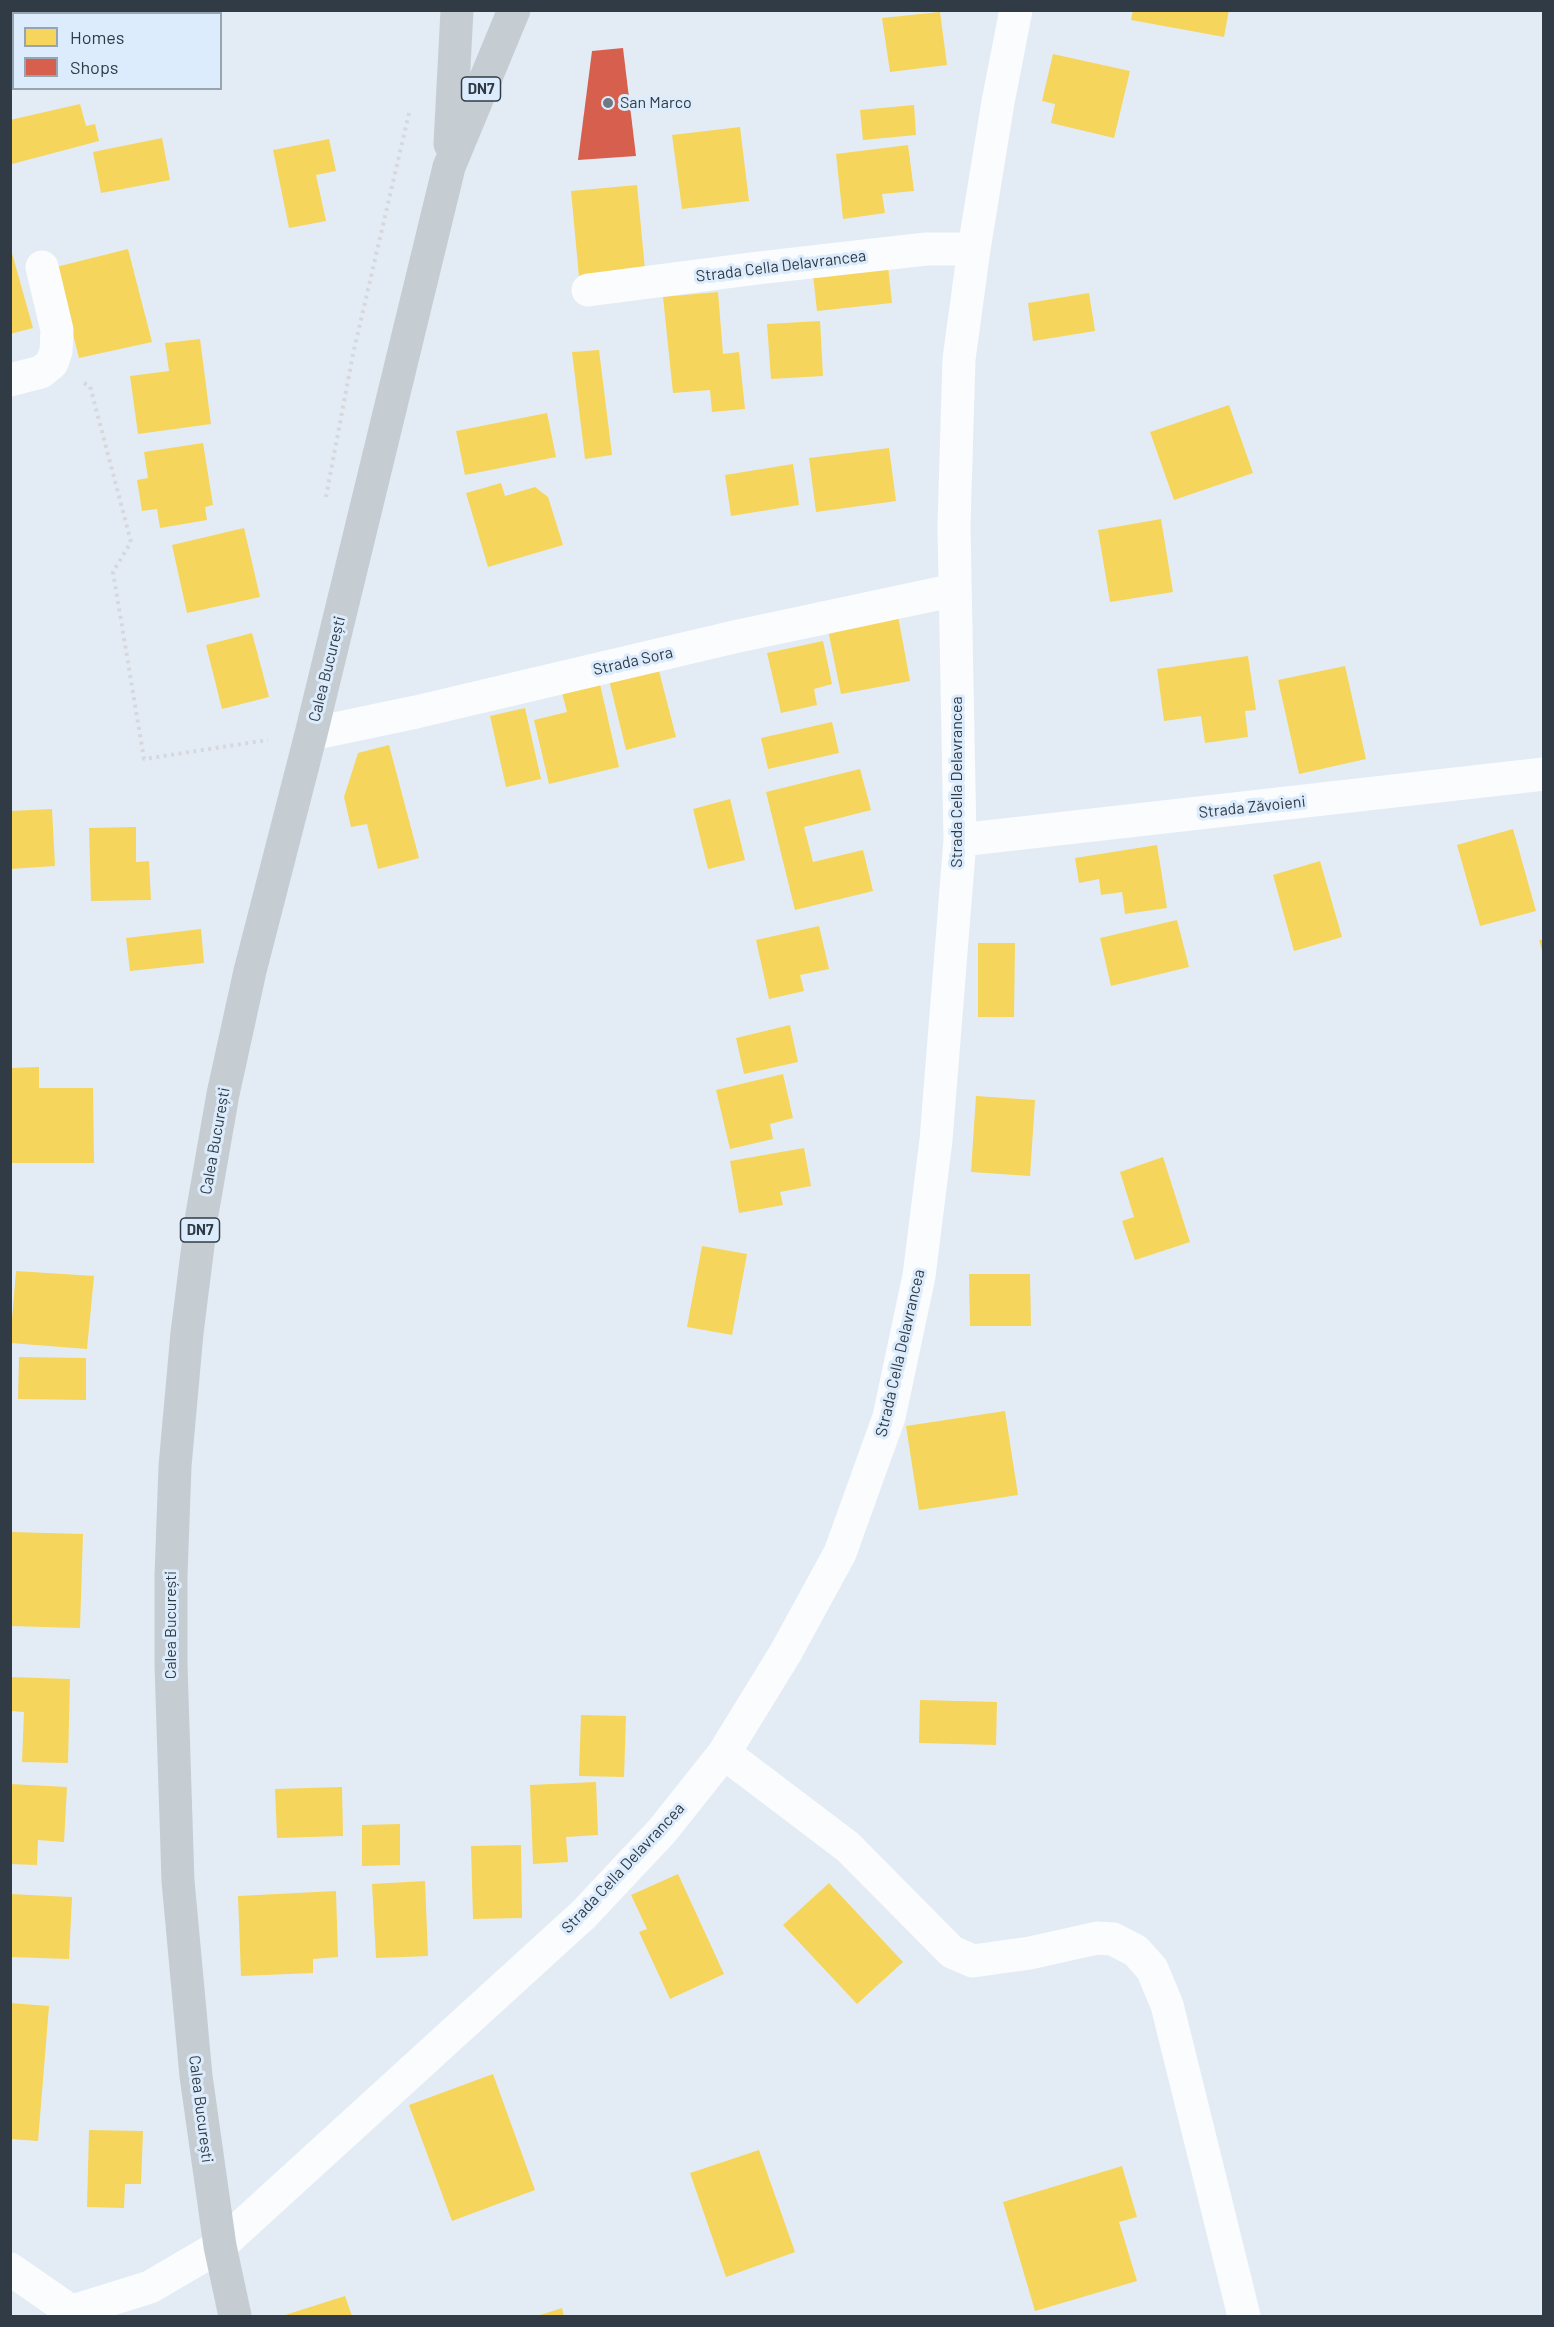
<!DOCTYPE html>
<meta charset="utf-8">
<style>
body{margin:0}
#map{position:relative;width:1554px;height:2327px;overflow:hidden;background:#e3ecf5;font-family:Barlow,sans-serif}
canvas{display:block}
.frame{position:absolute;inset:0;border:12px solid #303b45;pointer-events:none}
.legend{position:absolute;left:12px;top:12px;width:210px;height:78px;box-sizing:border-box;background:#dcecfc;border:2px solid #97a5b3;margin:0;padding:8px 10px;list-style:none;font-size:18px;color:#303b45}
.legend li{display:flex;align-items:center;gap:12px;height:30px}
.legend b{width:30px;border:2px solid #97a5b3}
</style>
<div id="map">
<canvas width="1554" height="2327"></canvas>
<div class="frame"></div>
<ul class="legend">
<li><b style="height:16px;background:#f6d55c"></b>Homes</li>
<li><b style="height:16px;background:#d6604d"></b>Shops</li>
</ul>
</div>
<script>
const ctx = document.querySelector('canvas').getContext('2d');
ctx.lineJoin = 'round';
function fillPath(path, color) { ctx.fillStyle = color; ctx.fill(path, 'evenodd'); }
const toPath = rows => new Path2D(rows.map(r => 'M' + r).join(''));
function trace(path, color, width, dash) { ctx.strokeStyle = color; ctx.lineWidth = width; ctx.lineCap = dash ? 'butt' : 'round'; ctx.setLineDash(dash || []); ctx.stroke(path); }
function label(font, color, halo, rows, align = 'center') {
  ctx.font = font + ' Barlow,sans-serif'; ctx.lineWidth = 6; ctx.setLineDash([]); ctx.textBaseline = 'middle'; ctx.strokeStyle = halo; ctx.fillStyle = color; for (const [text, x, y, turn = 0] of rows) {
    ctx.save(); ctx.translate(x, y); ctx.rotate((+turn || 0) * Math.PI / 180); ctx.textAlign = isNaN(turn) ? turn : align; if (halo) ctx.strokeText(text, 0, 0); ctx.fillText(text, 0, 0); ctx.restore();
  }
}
fillPath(toPath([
 [11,10,83,10,84,14,12,14],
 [1133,10,1229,10,1224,37,1131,20],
 [940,12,947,65,890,72,882,18],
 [1053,54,1130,71,1114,138,1051,123,1055,104,1042,101],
 [80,104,86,126,95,124,99,141,12,164,10,120],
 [914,105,916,135,863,140,860,110],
 [740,127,749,201,682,209,672,135],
 [162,138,170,180,101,193,93,152],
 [329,139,336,171,316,175,326,221,289,228,273,150],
 [908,145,914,191,882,194,885,213,843,219,836,154],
 [637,185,645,270,579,277,571,191],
 [10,246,33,328,10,334],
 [128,249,152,342,79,358,56,267],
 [888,266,892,303,817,311,813,275],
 [718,292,723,354,739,352,745,409,712,412,710,390,673,393,663,297],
 [1089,293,1095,331,1033,341,1028,303],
 [820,321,823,376,771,379,767,324],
 [200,339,211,424,138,434,130,376,169,371,165,343],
 [599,350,612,455,585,459,572,352],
 [1229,405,1253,473,1174,500,1150,432],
 [547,413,556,457,465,475,456,431],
 [203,443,213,505,205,507,207,520,160,528,157,509,142,511,137,480,148,478,144,452],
 [889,448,896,501,816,512,809,458],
 [793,464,799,505,731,516,725,475],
 [501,483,505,496,535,487,548,497,563,545,488,567,466,493],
 [1161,519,1173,592,1110,602,1098,530],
 [244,528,260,597,187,613,172,545],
 [898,616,910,681,841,694,828,630],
 [252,633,269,697,222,709,206,645],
 [823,641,832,684,814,689,817,705,781,713,767,653],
 [1248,656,1256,710,1245,711,1248,737,1205,743,1201,716,1164,721,1157,669],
 [1345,666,1366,759,1299,774,1278,680],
 [658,667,676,737,626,750,609,680],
 [599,680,619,767,549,784,534,720,567,712,561,689],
 [525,708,541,779,506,787,490,716],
 [832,722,839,753,768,769,761,738],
 [389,745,419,858,378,869,367,824,351,827,344,797,358,753],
 [860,769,871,810,804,827,813,862,863,850,873,891,795,910,766,792],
 [730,799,745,860,708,869,693,809],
 [52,809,55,866,10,869,10,811],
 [136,827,136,862,149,861,151,900,91,901,89,828],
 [1513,829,1536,911,1480,926,1457,845],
 [1157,845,1167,908,1125,914,1122,892,1101,895,1099,879,1079,883,1075,858],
 [1320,861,1342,937,1294,951,1273,875],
 [1177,920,1189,967,1111,986,1100,938],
 [819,926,829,969,800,975,804,991,769,999,756,940],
 [201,929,204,963,130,971,126,938],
 [1539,940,1544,940,1544,954,1543,954],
 [978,943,1015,943,1014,1017,978,1017],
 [790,1025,798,1062,744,1074,736,1038],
 [39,1067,39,1088,93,1088,94,1163,10,1163,10,1068],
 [783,1074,793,1118,770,1124,773,1139,730,1149,716,1090],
 [976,1096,1035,1100,1030,1176,971,1172],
 [804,1148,811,1186,780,1192,783,1205,739,1213,730,1161],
 [1163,1157,1190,1242,1135,1260,1122,1221,1134,1217,1120,1172],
 [702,1246,747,1254,732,1335,687,1327],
 [16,1271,94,1276,87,1349,10,1343],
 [969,1274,1030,1274,1031,1326,970,1326],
 [19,1357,86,1358,86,1400,18,1399],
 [1005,1411,1018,1495,919,1510,906,1426],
 [10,1532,83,1534,80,1628,10,1626],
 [10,1677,70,1679,68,1763,22,1762,24,1712,10,1711],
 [920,1700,997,1702,996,1745,919,1743],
 [581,1715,626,1716,624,1777,579,1776],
 [596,1782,598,1835,566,1837,568,1862,533,1864,530,1785],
 [10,1784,67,1787,64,1842,38,1840,37,1865,10,1864],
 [342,1787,343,1836,277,1838,275,1789],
 [400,1824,400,1865,362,1866,362,1825],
 [521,1845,522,1918,473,1919,471,1846],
 [678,1874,724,1974,670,1999,639,1932,647,1929,631,1895],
 [425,1881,428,1956,376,1958,372,1884],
 [829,1883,903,1962,857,2004,783,1925],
 [336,1891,338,1957,313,1959,313,1973,241,1976,238,1896],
 [10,1894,72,1897,69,1959,10,1957],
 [10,2003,49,2006,38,2141,10,2139],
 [493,2074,535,2190,452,2221,409,2105],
 [89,2130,143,2131,141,2184,125,2184,124,2208,87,2207],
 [759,2150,795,2252,726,2277,690,2173],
 [1122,2166,1137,2217,1119,2222,1137,2281,1035,2311,1003,2202],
 [345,2296,352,2316,282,2316],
 [562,2308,564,2316,537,2316]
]), '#f6d55c');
fillPath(toPath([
 [623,48,636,156,578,160,592,51]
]), '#d6604d');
trace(toPath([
 [84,383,90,386,131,542,113,572,144,759,268,740],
 [326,497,353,354,410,109]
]), '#d6d8dc', 4, [3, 4.5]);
trace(toPath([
 [588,290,758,268,926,249,974,249],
 [10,380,41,372,52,363,56,351,57,330,42,267],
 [311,734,416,712,734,637,955,590],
 [960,840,1544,774],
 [724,1753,848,1847,952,1952,973,1961,1030,1953,1097,1938,1113,1939,1136,1951,1152,1969,1167,2005,1244,2316],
 [10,2269,78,2316],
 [73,2311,150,2287,220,2246,584,1914,662,1831,724,1753,786,1652,840,1553,889,1417,919,1276,936,1140,960,840,954,526,959,359,974,249,998,102,1016,10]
]), '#fbfcfe', 33);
trace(toPath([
 [450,144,457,10],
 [235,2316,220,2246,196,2076,178,1881,171,1665,171,1576,175,1466,187,1333,202,1214,223,1094,250,971,311,734,449,167,514,10]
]), '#c6cdd2', 33);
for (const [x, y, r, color] of [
 [608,103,6,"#6f7983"]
]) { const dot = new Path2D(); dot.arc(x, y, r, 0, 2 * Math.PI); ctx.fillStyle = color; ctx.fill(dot); trace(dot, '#dcecfc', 2); }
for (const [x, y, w] of [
 [481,89,39],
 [200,1230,39]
]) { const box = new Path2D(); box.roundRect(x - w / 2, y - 12, w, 24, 4.5); ctx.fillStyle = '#dcecfc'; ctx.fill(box); trace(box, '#303b45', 1.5); }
label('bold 15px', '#303b45', null, [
 ["DN7",481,89],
 ["DN7",200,1230]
]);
label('16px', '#303b45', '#dcecfc', [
 ["San Marco",620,103]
], 'left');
label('16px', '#303b45', '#dcecfc', [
 ["Strada Cella Delavrancea",781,266,-7],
 ["Strada Sora",633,661,-13],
 ["Calea București",327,669,-76],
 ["Strada Cella Delavrancea",957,782,-90],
 ["Strada Zăvoieni",1252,807,-6],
 ["Calea București",215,1141,-80],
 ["Strada Cella Delavrancea",900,1353,-77],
 ["Calea București",171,1625,-90],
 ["Strada Cella Delavrancea",623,1868,-47],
 ["Calea București",201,2109,83]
]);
</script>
